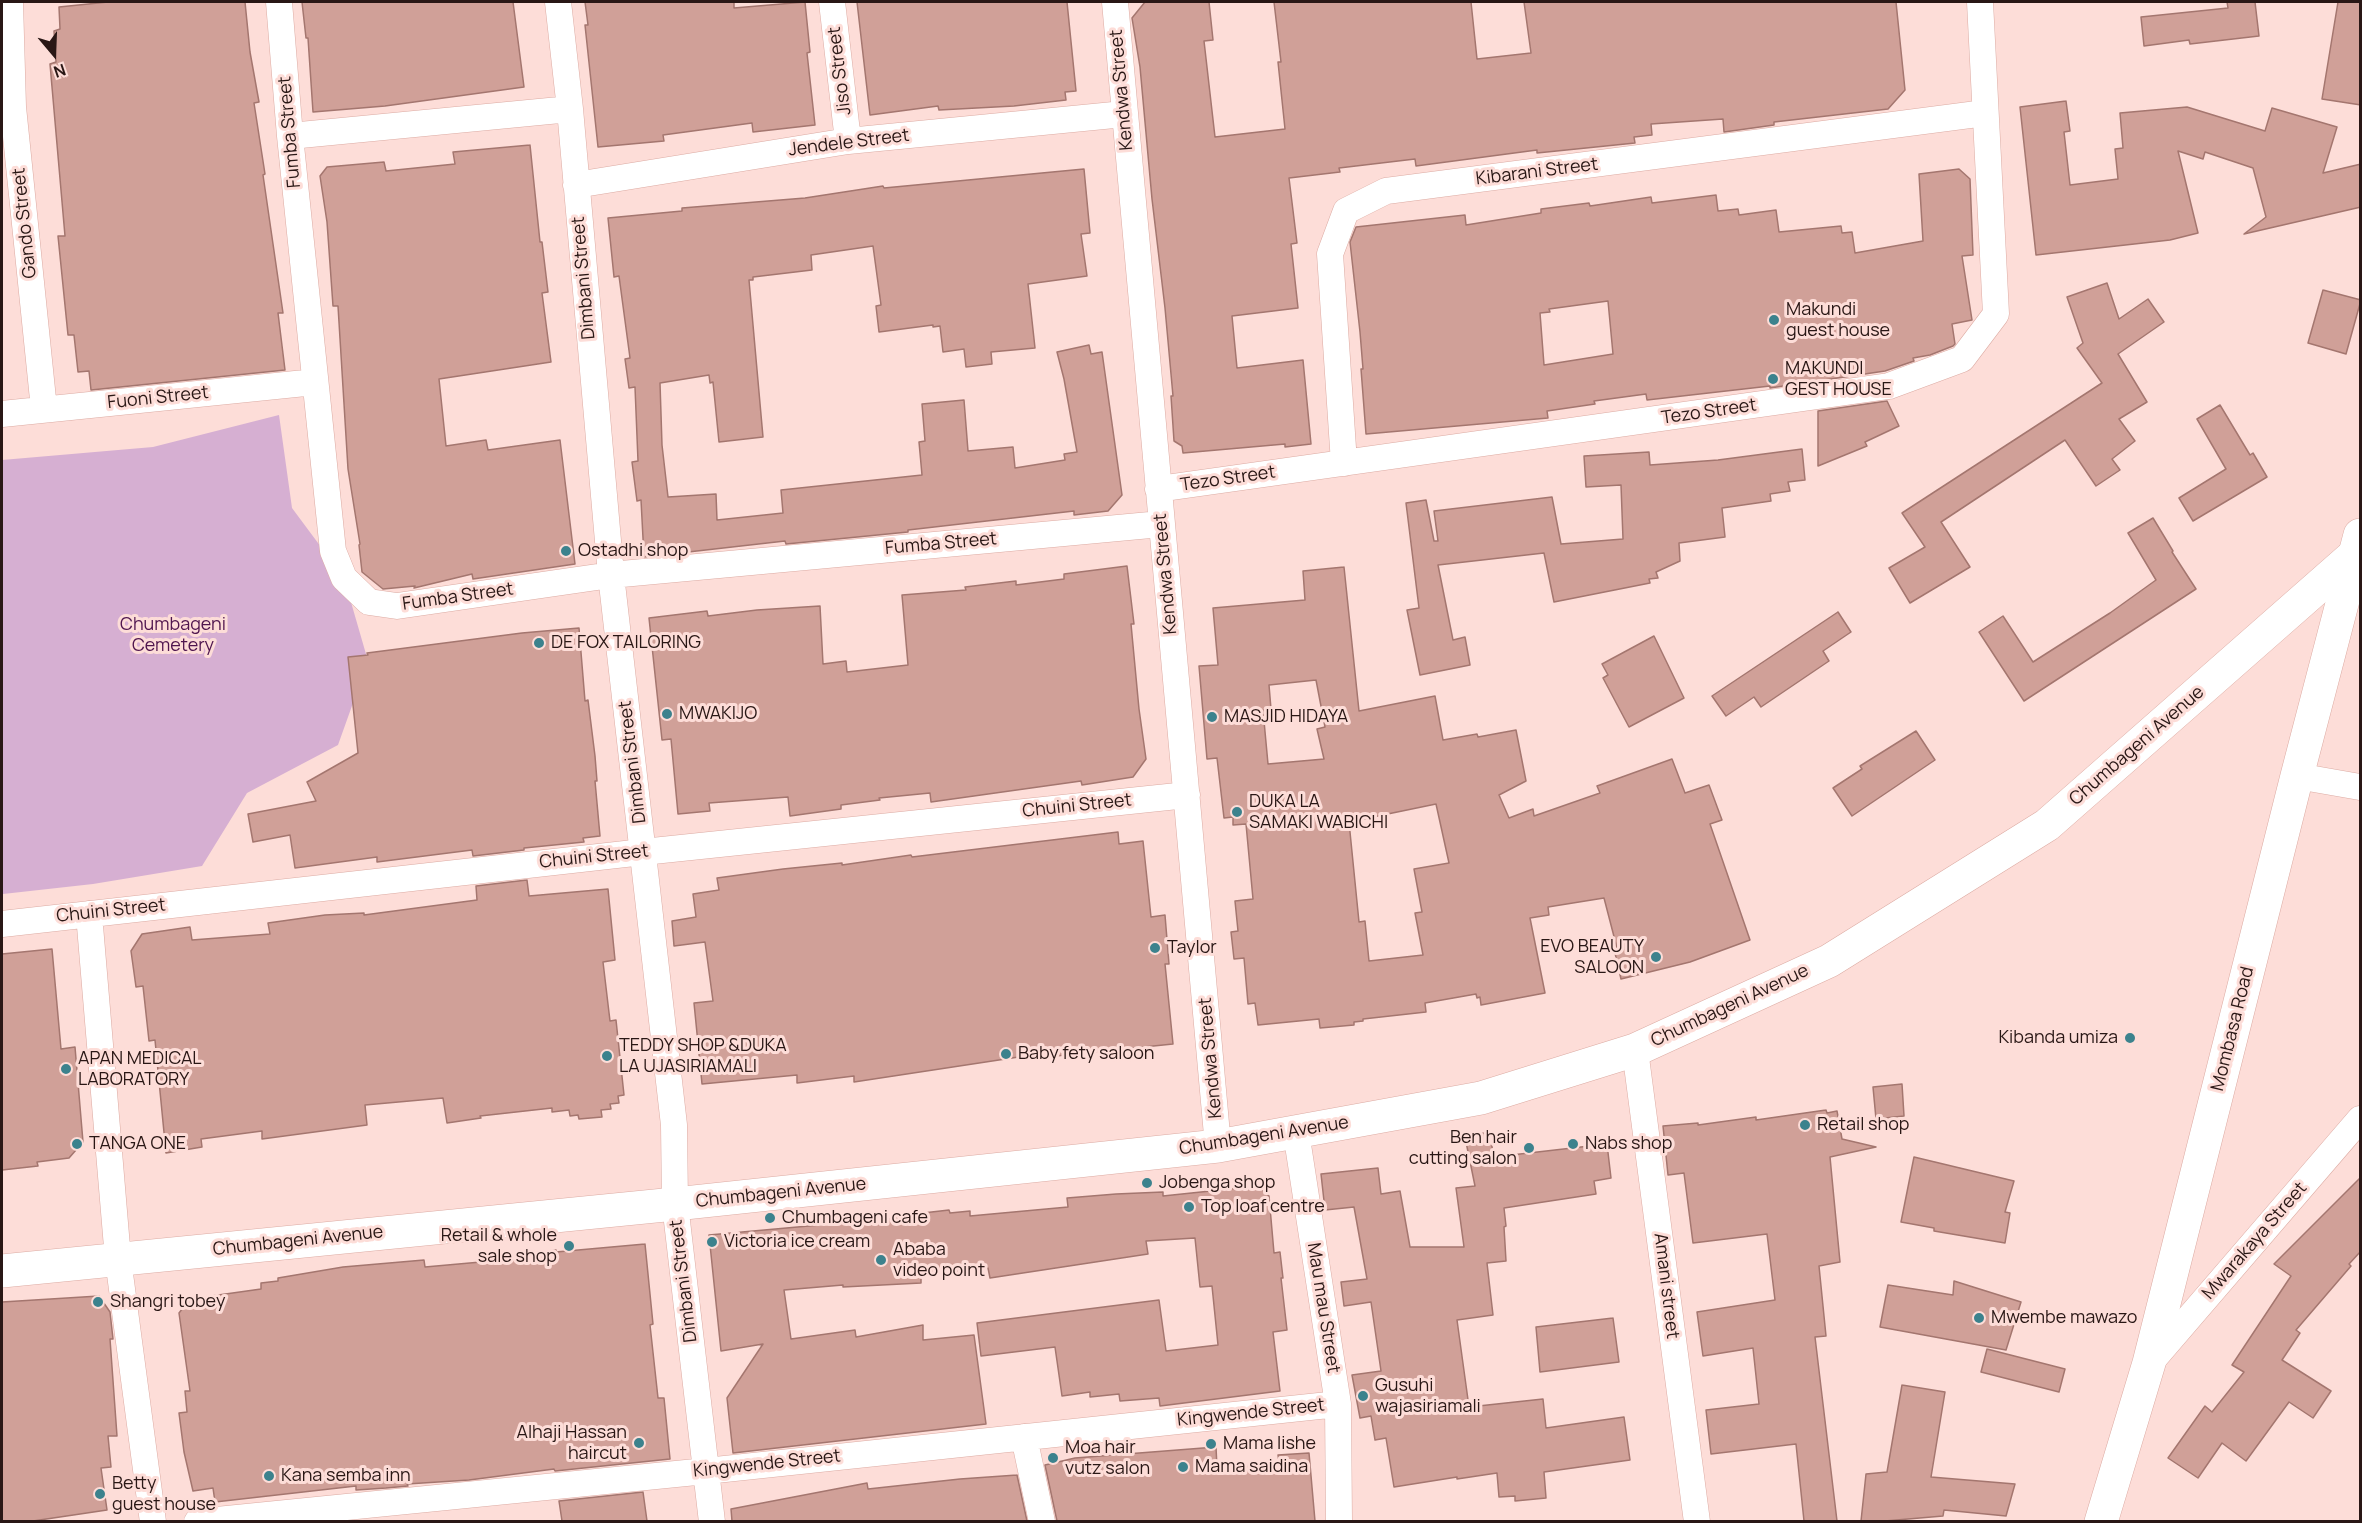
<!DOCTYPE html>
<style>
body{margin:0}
#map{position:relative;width:2362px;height:1523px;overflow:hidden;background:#fdddd8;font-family:Manrope,sans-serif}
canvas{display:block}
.frame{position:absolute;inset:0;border:3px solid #291715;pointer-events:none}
.north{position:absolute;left:24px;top:24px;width:60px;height:60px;-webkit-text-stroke:4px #fdddd8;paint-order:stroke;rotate:161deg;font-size:16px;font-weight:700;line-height:24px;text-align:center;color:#291715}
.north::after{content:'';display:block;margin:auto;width:21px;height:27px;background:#291715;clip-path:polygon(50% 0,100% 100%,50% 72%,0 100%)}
</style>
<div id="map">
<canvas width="2362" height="1523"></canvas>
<div class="frame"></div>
<div class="north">N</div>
</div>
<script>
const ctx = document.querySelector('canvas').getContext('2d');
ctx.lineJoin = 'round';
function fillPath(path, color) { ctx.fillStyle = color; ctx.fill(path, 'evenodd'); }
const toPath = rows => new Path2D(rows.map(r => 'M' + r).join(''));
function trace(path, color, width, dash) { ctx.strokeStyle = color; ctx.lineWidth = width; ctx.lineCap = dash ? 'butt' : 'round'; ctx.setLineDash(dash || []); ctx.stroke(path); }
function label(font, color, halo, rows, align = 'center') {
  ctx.font = font + ' Manrope,sans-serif'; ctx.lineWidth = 6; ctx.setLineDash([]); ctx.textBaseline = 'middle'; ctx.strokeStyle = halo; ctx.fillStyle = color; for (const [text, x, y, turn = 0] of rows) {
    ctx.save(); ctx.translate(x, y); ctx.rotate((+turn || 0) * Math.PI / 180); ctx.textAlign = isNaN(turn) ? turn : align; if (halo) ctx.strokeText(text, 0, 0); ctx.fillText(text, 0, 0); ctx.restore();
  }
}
fillPath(toPath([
 [279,415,292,508,344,578,368,661,338,745,247,793,202,866,93,884,3,894,2,460,153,447]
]), '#d6afd2');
const building = toPath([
 [108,2,245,2,250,52,259,102,254,103,265,174,263,175,283,313,278,313,285,370,91,390,89,371,78,372,74,335,68,335,58,236,65,236,50,64,56,62,54,31,60,29,59,7,108,2],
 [302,2,513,2,524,87,385,106,313,112,308,38,306,38,302,2],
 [585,2,734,2,734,8,805,2,810,52,807,53,815,125,753,132,752,123,663,135,664,141,598,147,585,25,588,25,585,2],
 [857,2,1067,2,1076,91,1065,92,1066,100,1014,106,939,110,938,106,870,115,857,2],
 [1145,2,1209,2,1213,40,1204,41,1215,137,1285,129,1278,62,1281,62,1274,2,1471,2,1477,59,1531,53,1524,2,1896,2,1905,90,1888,109,1774,122,1774,125,1724,132,1723,119,1651,124,1652,135,1634,137,1635,143,1537,153,1537,150,1416,166,1415,159,1339,168,1340,172,1289,178,1297,243,1291,244,1298,308,1232,316,1237,368,1303,360,1311,444,1285,447,1285,444,1183,453,1182,446,1174,441,1171,396,1173,396,1165,308,1152,199,1140,67,1132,18,1145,2],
 [2227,2,2255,2,2259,36,2190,44,2189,40,2144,46,2141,17,2228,8,2227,2],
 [2338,2,2361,2,2361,105,2322,99,2338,2],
 [2066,101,2070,131,2064,132,2070,185,2118,179,2115,149,2123,148,2120,113,2187,107,2265,131,2272,108,2337,127,2323,173,2361,164,2361,207,2244,234,2266,217,2253,168,2205,152,2203,159,2178,151,2198,233,2170,240,2036,255,2020,107,2066,101],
 [530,145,540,242,542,242,548,292,542,293,551,362,439,379,446,446,486,440,488,450,560,440,575,564,473,579,472,574,414,588,415,586,383,589,362,572,359,545,360,544,348,469,338,306,333,306,327,222,320,176,327,167,384,162,386,171,455,164,453,152,530,145],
 [1084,169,1090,233,1081,234,1087,276,1028,284,1035,348,991,352,992,364,966,367,964,349,943,352,940,326,933,327,933,325,879,332,876,306,881,305,873,246,811,255,812,270,753,277,753,280,749,280,763,437,719,442,713,382,710,383,709,375,660,383,662,445,668,497,716,494,717,520,783,513,781,490,922,475,919,442,925,441,922,404,964,400,968,451,1013,447,1015,468,1065,460,1064,454,1077,452,1064,379,1057,352,1089,345,1091,354,1102,352,1122,495,1108,511,1074,515,1074,511,908,530,908,532,786,544,785,541,644,557,641,500,637,501,632,462,638,461,635,387,629,388,625,359,630,358,619,276,614,277,608,218,682,211,682,208,805,198,883,186,884,188,1084,169],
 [1959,169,1970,179,1973,255,1962,256,1972,320,1952,324,1955,344,1953,346,1930,355,1913,358,1914,361,1885,371,1770,388,1770,386,1647,400,1646,394,1594,401,1595,404,1547,411,1548,418,1366,434,1361,369,1363,369,1360,332,1350,242,1356,227,1465,215,1466,225,1541,213,1541,209,1589,203,1590,206,1651,197,1652,203,1716,195,1718,211,1738,209,1739,215,1776,210,1779,232,1841,226,1842,233,1852,232,1855,253,1923,241,1919,174,1959,169],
 [1608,301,1613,354,1544,365,1540,313,1550,312,1549,309,1608,301],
 [2107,283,2119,319,2148,299,2164,322,2118,354,2147,402,2119,419,2135,441,2112,459,2120,470,2096,486,2065,440,1941,522,1970,567,1910,603,1889,568,1925,547,1902,513,2102,383,2077,348,2083,343,2067,297,2107,283],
 [2323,290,2361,300,2346,354,2308,343,2323,290],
 [1887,401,1899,426,1865,442,1867,446,1818,466,1818,411,1887,401],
 [2220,405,2250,455,2253,453,2267,477,2193,521,2179,498,2226,469,2197,419,2220,405],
 [1802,449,1805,480,1788,482,1790,491,1770,494,1771,501,1722,508,1725,537,1679,543,1680,561,1656,572,1658,578,1649,579,1650,583,1554,602,1544,553,1438,565,1453,640,1465,637,1470,665,1420,675,1407,610,1419,608,1406,503,1426,500,1434,541,1438,541,1434,511,1552,497,1561,544,1623,539,1621,485,1586,487,1584,456,1649,452,1650,465,1718,460,1802,449],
 [2153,518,2173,551,2172,552,2196,589,2024,701,1979,632,2003,616,2033,662,2110,613,2156,580,2128,533,2153,518],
 [1127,566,1134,624,1131,624,1139,709,1146,759,1133,777,1082,785,1081,781,931,802,930,793,879,798,880,800,841,805,841,809,790,816,788,797,709,803,710,811,678,814,671,739,662,740,649,618,707,611,708,616,757,610,820,606,823,664,846,661,847,672,908,665,902,595,966,590,965,587,1016,581,1016,585,1064,579,1064,574,1127,566],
 [1344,567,1359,711,1435,696,1443,740,1477,734,1478,737,1516,730,1526,781,1499,795,1509,818,1533,809,1534,816,1600,793,1597,786,1672,759,1685,793,1709,785,1722,820,1710,824,1750,940,1690,962,1621,979,1615,953,1618,952,1604,898,1548,907,1549,915,1530,918,1545,993,1481,1005,1480,997,1477,998,1476,994,1425,1003,1426,1012,1363,1019,1363,1021,1354,1022,1354,1025,1320,1028,1319,1019,1258,1025,1255,1003,1248,1004,1244,958,1234,959,1231,932,1238,931,1235,901,1253,899,1246,824,1233,825,1233,817,1224,818,1217,758,1207,759,1199,666,1218,665,1213,608,1305,600,1303,571,1344,567],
 [1316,680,1325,727,1317,729,1324,759,1268,764,1263,710,1271,709,1269,685,1316,680],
 [1436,804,1449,863,1414,869,1422,912,1415,913,1423,955,1369,961,1365,921,1359,922,1349,822,1436,804],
 [1838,612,1851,632,1823,651,1829,661,1761,707,1754,697,1726,716,1712,696,1838,612],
 [579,628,585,701,588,700,595,756,597,781,595,781,600,836,583,838,584,842,524,848,524,850,473,856,472,850,377,862,377,857,295,868,290,835,253,842,248,814,316,801,307,782,358,753,348,657,368,655,367,653,522,633,579,628],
 [1654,636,1684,698,1629,727,1603,678,1608,675,1602,664,1654,636],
 [1916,731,1935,760,1852,816,1833,788,1862,769,1860,766,1916,731],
 [1118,832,1119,844,1143,841,1151,917,1165,915,1169,964,1165,964,1173,1044,1046,1057,1045,1053,854,1082,854,1076,797,1083,797,1075,702,1084,694,1003,713,1001,705,942,674,946,672,921,696,917,693,894,719,890,717,878,783,869,842,863,842,865,911,855,912,857,1118,832],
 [527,880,529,896,608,889,615,960,603,962,610,1021,616,1020,624,1095,618,1096,619,1103,610,1104,611,1109,601,1110,602,1117,579,1119,578,1115,570,1116,569,1110,552,1112,552,1108,480,1116,481,1118,447,1123,443,1098,365,1105,367,1125,262,1139,262,1131,201,1139,202,1147,166,1153,155,1040,149,1041,143,986,136,987,131,951,142,934,190,927,192,940,270,934,268,923,325,915,364,913,364,915,477,900,476,886,527,880],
 [52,949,61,1049,75,1047,83,1142,69,1158,37,1162,38,1166,2,1170,2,954,52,949],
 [1902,1084,1904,1116,1876,1119,1873,1087,1902,1084],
 [1826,1110,1827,1113,1837,1111,1842,1139,1876,1147,1830,1157,1840,1262,1819,1266,1826,1336,1815,1337,1837,1521,1804,1521,1796,1444,1711,1454,1706,1410,1759,1404,1753,1348,1703,1356,1697,1312,1775,1300,1767,1234,1693,1243,1684,1173,1668,1175,1663,1126,1698,1123,1698,1125,1756,1117,1756,1120,1826,1110],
 [1489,1132,1494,1157,1607,1144,1611,1178,1594,1181,1596,1194,1504,1208,1506,1226,1504,1227,1506,1261,1487,1263,1493,1315,1457,1320,1469,1407,1543,1399,1546,1428,1624,1417,1630,1460,1544,1472,1546,1498,1515,1501,1515,1496,1499,1497,1497,1473,1457,1479,1457,1477,1394,1487,1386,1438,1375,1440,1371,1416,1360,1418,1352,1375,1381,1371,1371,1302,1344,1306,1341,1282,1367,1279,1354,1207,1325,1210,1321,1174,1378,1168,1381,1194,1400,1191,1410,1247,1464,1247,1456,1188,1475,1186,1465,1137,1489,1132],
 [1914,1157,2014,1181,2005,1212,2010,1213,2005,1243,1934,1231,1934,1228,1901,1222,1914,1157],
 [2361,1177,2361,1251,2349,1264,2351,1266,2296,1330,2300,1333,2282,1360,2331,1391,2313,1418,2289,1402,2246,1461,2222,1443,2198,1478,2168,1458,2205,1406,2212,1412,2244,1372,2232,1365,2291,1276,2274,1264,2361,1177],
 [1258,1186,1269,1196,1274,1253,1280,1252,1283,1278,1281,1278,1287,1330,1273,1332,1280,1391,1160,1406,1159,1398,1120,1401,1119,1394,1090,1397,1090,1392,1062,1396,1055,1347,981,1356,977,1323,1159,1300,1166,1351,1218,1345,1212,1286,1200,1287,1195,1238,1146,1241,1148,1254,990,1278,988,1268,921,1275,921,1283,843,1287,843,1285,784,1290,791,1339,855,1330,856,1337,923,1325,923,1340,974,1335,986,1424,733,1453,727,1398,763,1344,721,1351,709,1235,897,1218,897,1216,949,1210,950,1213,970,1211,970,1216,1068,1207,1067,1198,1116,1194,1163,1192,1163,1196,1258,1186],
 [645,1244,653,1324,650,1325,658,1398,664,1398,670,1459,555,1471,554,1469,469,1480,407,1484,408,1486,386,1488,356,1490,356,1486,215,1502,213,1488,193,1491,184,1452,179,1413,187,1412,185,1391,190,1391,179,1313,190,1299,261,1289,261,1283,278,1281,278,1278,343,1267,424,1260,425,1267,492,1261,492,1258,556,1250,556,1252,645,1244],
 [1954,1281,2021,1302,2006,1350,1880,1327,1888,1285,1953,1295,1954,1281],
 [99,1296,110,1312,113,1339,110,1339,117,1436,108,1436,111,1467,101,1468,107,1510,33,1521,2,1521,2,1302,99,1296],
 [1613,1318,1619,1362,1540,1372,1536,1327,1613,1318],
 [1987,1349,2065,1369,2059,1392,1981,1372,1987,1349],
 [1902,1385,1945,1392,1931,1477,2015,1484,2006,1516,1944,1510,1943,1516,1885,1521,1861,1521,1866,1474,1887,1472,1902,1385],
 [1216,1447,1217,1468,1279,1462,1278,1455,1309,1453,1315,1521,1057,1521,1045,1465,1075,1458,1216,1447],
 [1017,1475,1027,1521,732,1521,731,1509,867,1483,868,1489,960,1479,1017,1475],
 [643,1492,647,1521,562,1521,559,1501,643,1492]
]);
fillPath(building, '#d0a098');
trace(building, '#a4766f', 1.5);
const street = toPath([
 [10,2,13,107,44,409],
 [279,2,290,136,333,551,344,578,369,602,397,606,611,575,1161,524],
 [558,2,570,109,611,575,674,1125,675,1204,712,1522],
 [832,2,848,141],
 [1115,2,1218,1146],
 [290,136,570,109],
 [576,185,848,141,1124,114],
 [2,414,315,382],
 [1344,463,1330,254,1346,211,1386,191,1985,113],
 [1158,489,1889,386,1962,359,1996,314,1980,2],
 [2297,776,2360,787],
 [89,914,118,1259,153,1522],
 [2,924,643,852,1187,795],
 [1635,1050,1697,1522],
 [1296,1132,1338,1404,1339,1522],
 [2151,1362,2360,1119],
 [1024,1437,1042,1522],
 [197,1522,706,1471,1338,1404]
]);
const secondary = toPath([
 [2,1271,675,1204,1218,1146,1481,1098,1635,1050,1829,961,2047,825,2360,550]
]);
const highway = toPath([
 [2101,1522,2149,1363,2297,776,2360,535]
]);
trace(street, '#dcaba3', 27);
trace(secondary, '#dcaba3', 34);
trace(highway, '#dcaba3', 34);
trace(street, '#fff', 26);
trace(secondary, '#fff', 33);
trace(highway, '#fff', 33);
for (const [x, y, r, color] of [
 [1774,320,6,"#3c828d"],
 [1773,379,6,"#3c828d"],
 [566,551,6,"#3c828d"],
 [539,643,6,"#3c828d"],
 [667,714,6,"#3c828d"],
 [1212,717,6,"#3c828d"],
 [1237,812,6,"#3c828d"],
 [1155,948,6,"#3c828d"],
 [1656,957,6,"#3c828d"],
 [2130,1038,6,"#3c828d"],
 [1006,1054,6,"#3c828d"],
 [607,1056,6,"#3c828d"],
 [66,1069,6,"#3c828d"],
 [1805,1125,6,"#3c828d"],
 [77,1144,6,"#3c828d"],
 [1573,1144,6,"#3c828d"],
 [1529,1148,6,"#3c828d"],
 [1147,1183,6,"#3c828d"],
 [1189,1207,6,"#3c828d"],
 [770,1218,6,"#3c828d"],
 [712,1242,6,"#3c828d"],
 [569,1246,6,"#3c828d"],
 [881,1260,6,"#3c828d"],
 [98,1302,6,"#3c828d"],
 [1979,1318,6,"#3c828d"],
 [1363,1396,6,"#3c828d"],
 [639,1443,6,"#3c828d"],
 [1211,1444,6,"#3c828d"],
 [1053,1458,6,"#3c828d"],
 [1183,1467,6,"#3c828d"],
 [269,1476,6,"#3c828d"],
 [100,1494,6,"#3c828d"]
]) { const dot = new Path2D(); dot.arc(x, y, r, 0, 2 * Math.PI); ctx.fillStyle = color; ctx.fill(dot); trace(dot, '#fdddd8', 2); }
label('18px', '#291715', '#fdddd8', [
 ["Jiso Street",840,71,-97],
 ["Kendwa Street",1122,90,-95],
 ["Fumba Street",290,132,-95],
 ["Jendele Street",849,143,-7],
 ["Kibarani Street",1537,172,-7],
 ["Gando Street",25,223,-96],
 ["Dimbani Street",584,278,-95],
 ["Fuoni Street",158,398,-6],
 ["Tezo Street",1709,412,-8],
 ["Tezo Street",1228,479,-8],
 ["Fumba Street",941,544,-5],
 ["Kendwa Street",1166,574,-95],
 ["Fumba Street",458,597,-8],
 ["Chumbageni Avenue",2137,746,-41],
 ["Dimbani Street",633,762,-97],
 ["Chuini Street",1077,806,-6],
 ["Chuini Street",594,857,-6],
 ["Chuini Street",111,911,-6],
 ["Chumbageni Avenue",1730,1006,-25],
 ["Mombasa Road",2233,1029,-76],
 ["Kendwa Street",1211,1058,-95],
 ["Chumbageni Avenue",1264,1136,-9],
 ["Chumbageni Avenue",781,1193,-6],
 ["Chumbageni Avenue",298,1241,-6],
 ["Mwarakaya Street",2255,1241,-49],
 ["Dimbani Street",684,1281,-97],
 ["Amani street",1666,1286,83],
 ["Mau mau Street",1323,1308,81],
 ["Kingwende Street",1251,1413,-6],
 ["Kingwende Street",767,1464,-6]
]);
label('18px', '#291715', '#fdddd8', [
 ["Makundi",1786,310],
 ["guest house",1786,331],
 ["MAKUNDI",1785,369],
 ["GEST HOUSE",1785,390],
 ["Ostadhi shop",578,551],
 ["DE FOX TAILORING",551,643],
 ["MWAKIJO",679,714],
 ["MASJID HIDAYA",1224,717],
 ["DUKA LA",1249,802],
 ["SAMAKI WABICHI",1249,823],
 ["EVO BEAUTY",1644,947,"right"],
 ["SALOON",1644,968,"right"],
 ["Taylor",1167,948],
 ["Kibanda umiza",2118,1038,"right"],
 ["TEDDY SHOP &DUKA",619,1046],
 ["LA UJASIRIAMALI",619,1067],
 ["Baby fety saloon",1018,1054],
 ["APAN MEDICAL",78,1059],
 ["LABORATORY",78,1080],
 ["Retail shop",1817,1125],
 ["Ben hair",1517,1138,"right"],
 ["cutting salon",1517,1159,"right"],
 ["TANGA ONE",89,1144],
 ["Nabs shop",1585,1144],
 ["Jobenga shop",1159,1183],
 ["Top loaf centre",1201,1207],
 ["Chumbageni cafe",782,1218],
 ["Retail & whole",557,1236,"right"],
 ["sale shop",557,1257,"right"],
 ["Victoria ice cream",724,1242],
 ["Ababa",893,1250],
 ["video point",893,1271],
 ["Shangri tobey",110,1302],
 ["Mwembe mawazo",1991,1318],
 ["Gusuhi",1375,1386],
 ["wajasiriamali",1375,1407],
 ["Alhaji Hassan",627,1433,"right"],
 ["haircut",627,1454,"right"],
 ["Mama lishe",1223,1444],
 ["Moa hair",1065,1448],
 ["vutz salon",1065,1469],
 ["Mama saidina",1195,1467],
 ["Kana semba inn",281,1476],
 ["Betty",112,1484],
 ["guest house",112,1505]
], 'left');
label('18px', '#4f154e', '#fdddd8', [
 ["Chumbageni",173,625],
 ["Cemetery",173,646]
]);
</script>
